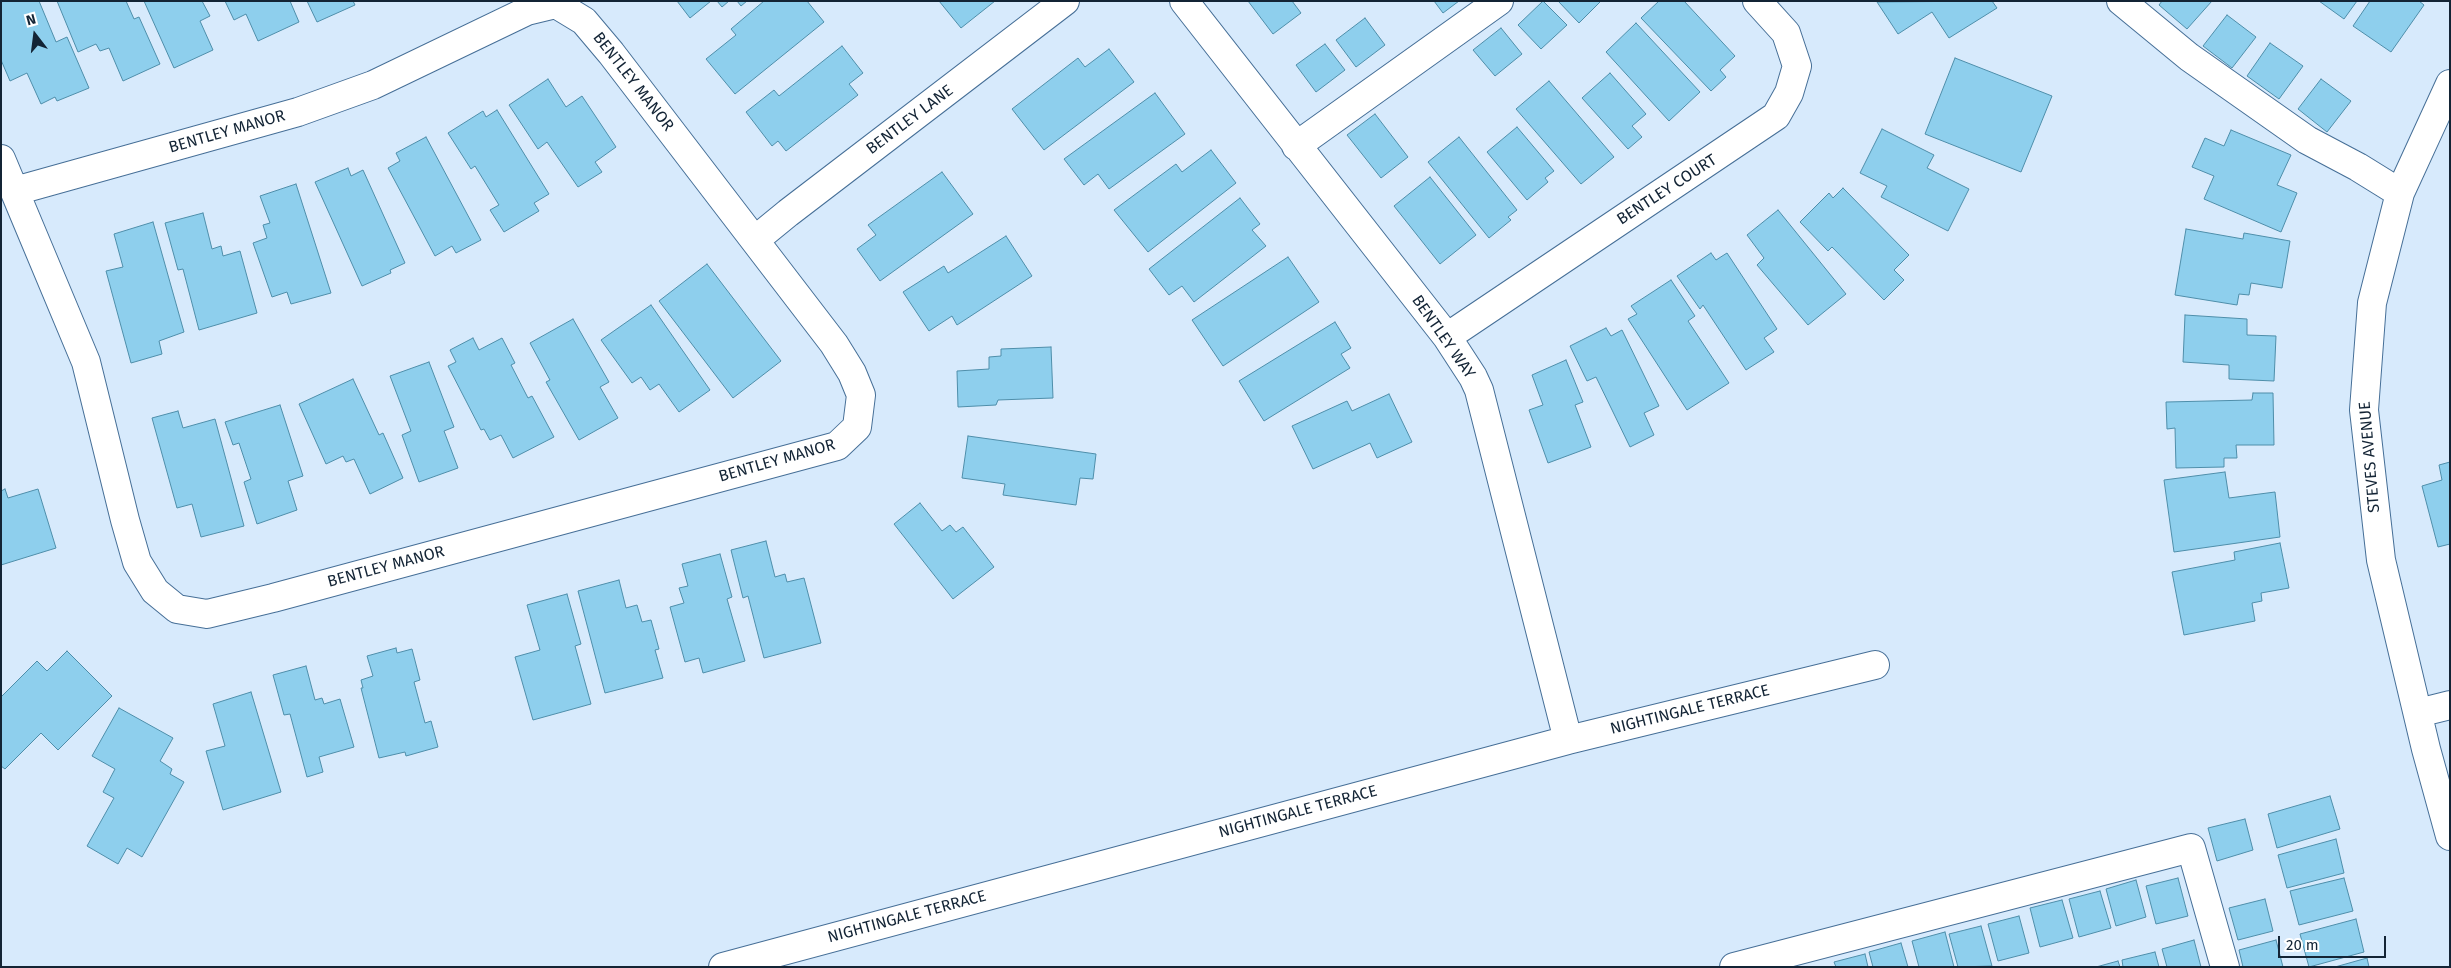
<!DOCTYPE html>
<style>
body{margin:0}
#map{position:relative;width:2451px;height:968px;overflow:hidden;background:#d7eafc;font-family:"Fira Sans",sans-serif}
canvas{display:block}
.frame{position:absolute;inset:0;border:2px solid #132435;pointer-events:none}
.north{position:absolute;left:10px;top:10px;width:50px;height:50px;-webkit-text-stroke:4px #fff;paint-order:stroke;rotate:345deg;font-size:14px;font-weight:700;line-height:20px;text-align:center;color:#132435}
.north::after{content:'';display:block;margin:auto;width:18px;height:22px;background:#132435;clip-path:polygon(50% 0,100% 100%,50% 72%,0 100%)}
.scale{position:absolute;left:2278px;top:936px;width:108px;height:22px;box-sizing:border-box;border:2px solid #132435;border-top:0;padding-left:6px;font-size:15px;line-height:18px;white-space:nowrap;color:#132435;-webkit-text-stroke:4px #fff;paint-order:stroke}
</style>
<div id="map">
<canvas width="2451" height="968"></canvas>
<div class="frame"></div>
<div class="north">N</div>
<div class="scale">20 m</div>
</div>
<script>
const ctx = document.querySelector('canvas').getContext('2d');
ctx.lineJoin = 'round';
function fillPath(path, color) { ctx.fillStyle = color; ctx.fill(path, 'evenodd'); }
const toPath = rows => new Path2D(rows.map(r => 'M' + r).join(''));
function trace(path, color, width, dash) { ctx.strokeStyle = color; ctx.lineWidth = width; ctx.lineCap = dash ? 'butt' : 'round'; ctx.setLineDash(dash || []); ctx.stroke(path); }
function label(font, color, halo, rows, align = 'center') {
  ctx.font = font + ' "Fira Sans",sans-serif'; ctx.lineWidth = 4; ctx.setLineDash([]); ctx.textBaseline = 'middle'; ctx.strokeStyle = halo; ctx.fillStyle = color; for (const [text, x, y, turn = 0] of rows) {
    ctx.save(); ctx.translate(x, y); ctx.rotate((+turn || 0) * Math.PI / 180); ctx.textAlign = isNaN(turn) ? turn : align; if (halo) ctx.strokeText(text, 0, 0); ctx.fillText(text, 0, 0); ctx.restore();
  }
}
const building = toPath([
 [1,1,39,1,56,42,67,37,89,88,57,101,55,97,41,104,27,73,10,81,1,60,1,1],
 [57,1,126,1,134,19,139,17,160,64,123,81,109,48,100,51,96,44,78,52,57,1],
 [144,1,202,1,210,16,200,21,213,50,174,68,144,1],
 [225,1,290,1,299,22,258,41,246,14,234,20,225,1],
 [307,1,353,1,355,5,317,22,307,1],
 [677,1,711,1,690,18,677,1],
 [717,1,729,1,722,7,717,1],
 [737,1,747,1,741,6,737,1],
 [764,1,807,1,824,22,735,94,706,59,736,35,731,29,764,1],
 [939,1,995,1,961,28,939,1],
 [1248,1,1292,1,1301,13,1273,34,1248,1],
 [1434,1,1459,1,1443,13,1434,1],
 [1543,1,1567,25,1541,49,1518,25,1543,1],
 [1558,1,1601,1,1579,23,1558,1],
 [1659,1,1684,1,1735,56,1720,70,1726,77,1711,91,1641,18,1659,1],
 [1992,1,1997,8,1949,38,1932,12,1898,34,1877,2,1992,1],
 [2162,1,2212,1,2187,29,2159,5,2162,1],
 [2319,1,2357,1,2344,19,2319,1],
 [2370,1,2419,1,2424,5,2391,52,2353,26,2370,1],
 [2227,15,2256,37,2232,68,2203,46,2227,15],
 [1365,18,1385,45,1356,67,1336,40,1365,18],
 [1636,23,1700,92,1669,121,1606,52,1636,23],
 [1501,28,1522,54,1495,76,1473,50,1501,28],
 [2270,43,2303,66,2279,99,2247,76,2270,43],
 [1325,44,1345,70,1316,92,1296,65,1325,44],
 [842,46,863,73,849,84,858,95,786,151,778,141,772,146,746,112,774,90,779,96,842,46],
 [1109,49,1134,82,1044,150,1012,109,1078,58,1085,67,1109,49],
 [1955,58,2052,96,2021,172,1925,134,1955,58],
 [1610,73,1646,114,1632,126,1642,137,1628,149,1582,98,1610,73],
 [548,79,566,107,582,96,616,147,595,162,602,172,578,187,547,142,538,149,509,105,548,79],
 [2321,79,2351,101,2327,132,2298,109,2321,79],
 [1549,81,1614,157,1581,184,1516,109,1549,81],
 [1155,93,1185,134,1109,189,1098,174,1084,185,1064,159,1155,93],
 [497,110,549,194,534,203,539,211,504,232,490,210,499,205,475,166,471,169,448,133,483,111,486,117,497,110],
 [1375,114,1408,157,1381,178,1347,135,1375,114],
 [1517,127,1554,171,1545,178,1548,182,1527,200,1487,152,1517,127],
 [1882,129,1934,155,1927,168,1969,189,1948,231,1881,197,1887,186,1860,173,1882,129],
 [2231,130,2291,155,2277,185,2297,193,2281,232,2204,199,2214,176,2192,167,2205,138,2224,146,2231,130],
 [426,137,481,240,456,253,452,246,435,256,388,168,400,161,396,153,426,137],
 [1459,137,1517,210,1508,217,1511,220,1489,238,1428,162,1459,137],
 [1211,150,1236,183,1148,252,1114,210,1176,164,1182,172,1211,150],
 [348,168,351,176,363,170,405,263,390,270,391,273,362,286,315,182,348,168],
 [942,172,973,214,880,281,857,249,876,235,868,225,942,172],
 [1430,177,1476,235,1440,264,1394,206,1430,177],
 [296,184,331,293,291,304,287,292,272,297,253,243,267,238,263,225,270,223,260,196,296,184],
 [1843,188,1909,255,1894,270,1904,280,1884,300,1832,247,1828,251,1800,222,1829,193,1833,198,1843,188],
 [1240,198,1260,224,1252,230,1266,246,1194,302,1182,286,1169,295,1149,269,1240,198],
 [1778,210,1846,294,1808,325,1757,265,1764,258,1747,235,1778,210],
 [203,213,212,249,221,246,223,256,240,251,257,313,199,330,183,269,178,270,165,223,203,213],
 [153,222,184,332,159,341,162,354,131,363,106,271,123,267,114,234,153,222],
 [2186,229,2243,239,2244,233,2290,241,2282,288,2251,283,2249,295,2239,294,2237,305,2175,295,2186,229],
 [1006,236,1032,276,957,325,952,316,929,331,903,292,944,266,948,273,1006,236],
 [1711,253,1716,260,1727,253,1777,329,1764,338,1774,352,1746,370,1703,305,1700,309,1677,276,1711,253],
 [1288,257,1319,302,1223,366,1192,320,1288,257],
 [707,264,781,361,733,398,659,301,707,264],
 [1671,280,1695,316,1688,321,1729,383,1687,410,1628,319,1637,314,1631,306,1671,280],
 [651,305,710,390,679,412,659,384,650,390,641,377,632,383,601,340,651,305],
 [2185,315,2247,319,2247,335,2276,336,2274,381,2229,379,2229,365,2183,362,2185,315],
 [573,319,609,382,600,387,618,418,579,440,546,382,550,380,530,343,573,319],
 [1335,322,1351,348,1341,354,1350,368,1264,421,1239,381,1335,322],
 [1606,328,1611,336,1622,330,1659,406,1644,413,1654,435,1630,447,1596,377,1587,381,1570,346,1606,328],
 [473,338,479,350,502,338,515,363,511,365,528,398,532,396,554,437,513,458,501,435,490,440,484,429,481,430,448,366,456,362,450,350,473,338],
 [1051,347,1053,398,998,400,996,405,958,407,957,371,989,369,989,357,1001,356,1001,349,1051,347],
 [1566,360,1583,402,1575,405,1591,447,1548,463,1529,410,1543,405,1532,375,1566,360],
 [429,362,454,427,444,431,458,468,419,482,402,435,411,431,390,376,429,362],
 [353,379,379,435,383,433,403,478,370,494,354,459,346,462,343,456,326,464,299,404,353,379],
 [2253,393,2273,393,2274,445,2236,445,2237,458,2224,458,2224,467,2176,468,2175,428,2167,429,2166,402,2252,400,2253,393],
 [1389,394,1412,442,1377,458,1370,443,1313,469,1292,426,1347,401,1352,411,1389,394],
 [280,405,303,476,288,481,297,510,257,524,244,482,251,479,239,443,233,445,225,422,280,405],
 [178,411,183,428,215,419,244,526,201,537,192,504,177,508,152,418,178,411],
 [968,436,1096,454,1093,479,1080,478,1076,505,1003,495,1005,484,962,478,968,436],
 [2450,462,2450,544,2438,547,2422,486,2442,480,2439,465,2450,462],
 [2225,472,2229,498,2275,492,2280,537,2174,552,2164,480,2225,472],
 [5,489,8,498,38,489,56,548,1,565,1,491,5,489],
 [920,503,942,531,950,525,956,532,963,527,994,567,953,599,894,524,920,503],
 [766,541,775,577,785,574,787,582,804,578,821,643,764,658,748,596,743,598,731,550,766,541],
 [2280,543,2289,588,2261,593,2262,601,2252,603,2255,621,2184,635,2172,572,2235,560,2234,552,2280,543],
 [720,554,732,597,727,599,745,661,703,673,699,658,685,662,670,607,684,603,679,588,688,586,682,564,720,554],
 [619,580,626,608,637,605,642,622,651,620,659,649,655,650,663,678,605,693,578,591,619,580],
 [567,594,581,644,575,646,591,704,533,720,515,657,540,650,527,605,567,594],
 [396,648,397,653,412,649,420,680,414,682,425,723,431,721,438,747,406,756,405,752,379,758,361,688,363,688,361,680,373,676,367,656,396,648],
 [67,651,112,696,58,750,41,733,5,769,1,766,1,697,37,661,47,671,67,651],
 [306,666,315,700,322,698,324,704,340,699,354,747,319,757,323,772,307,777,290,714,284,715,273,675,306,666],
 [251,692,281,792,223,810,206,751,225,746,213,704,251,692],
 [119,708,173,738,160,761,172,769,170,774,184,782,142,857,127,848,118,864,87,846,114,798,103,792,115,769,92,756,119,708],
 [2330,796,2340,829,2277,848,2268,814,2330,796],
 [2245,819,2253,850,2217,861,2208,828,2245,819],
 [2336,839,2344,873,2287,888,2278,855,2336,839],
 [2178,878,2188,916,2156,924,2146,886,2178,878],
 [2344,878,2353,911,2299,925,2290,891,2344,878],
 [2136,880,2146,917,2116,926,2106,889,2136,880],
 [2100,891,2111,928,2079,937,2069,899,2100,891],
 [2265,899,2273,931,2238,940,2229,908,2265,899],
 [2062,900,2073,938,2040,947,2030,908,2062,900],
 [2019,916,2029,953,1998,961,1988,924,2019,916],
 [2356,919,2364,952,2309,967,2300,934,2356,919],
 [1981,926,1992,966,1958,967,1949,934,1981,926],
 [1945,932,1954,967,1919,967,1912,941,1945,932],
 [2194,940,2201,967,2167,967,2162,949,2194,940],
 [2276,940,2283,967,2243,967,2239,950,2276,940],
 [1901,943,1908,967,1873,967,1869,952,1901,943],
 [2155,952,2159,967,2123,967,2122,960,2155,952],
 [1865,954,1868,967,1836,967,1834,962,1865,954],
 [2367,958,2369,967,2335,967,2367,958],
 [2118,961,2120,967,2096,967,2118,961]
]);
fillPath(building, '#8ecfed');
trace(building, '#4e8eaa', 1);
const minor = toPath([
 [1184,1,1447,337,1473,377,1479,390,1568,740],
 [2121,1,2189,57,2307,140,2358,167,2400,193],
 [2450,84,2400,193,2372,303,2364,410,2381,560,2426,749,2450,836],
 [1296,146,1499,1],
 [1,159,86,362,125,520,137,562,155,591,177,609,207,614,273,598,837,446,857,427,861,395,852,373,834,344,611,53,584,21,556,4,527,11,373,85,298,112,15,191],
 [755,240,788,213,1065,1],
 [1447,337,1776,116,1789,93,1797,66,1786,33,1757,1],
 [2418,713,2450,705],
 [723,967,1568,740,1875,665],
 [1734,967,2191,848,2225,967]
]);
trace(minor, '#466f97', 30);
trace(minor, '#fff', 28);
label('16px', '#132435', '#fff', [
 ["BENTLEY MANOR",633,82,52],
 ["BENTLEY LANE",910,120,-37],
 ["BENTLEY MANOR",227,132,-16],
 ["BENTLEY COURT",1667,190,-33],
 ["BENTLEY WAY",1443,337,55],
 ["STEVES AVENUE",2370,457,-95],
 ["BENTLEY MANOR",777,461,-16],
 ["BENTLEY MANOR",386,567,-15],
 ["NIGHTINGALE TERRACE",1690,710,-14],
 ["NIGHTINGALE TERRACE",1298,812,-15],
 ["NIGHTINGALE TERRACE",907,917,-15]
]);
</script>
